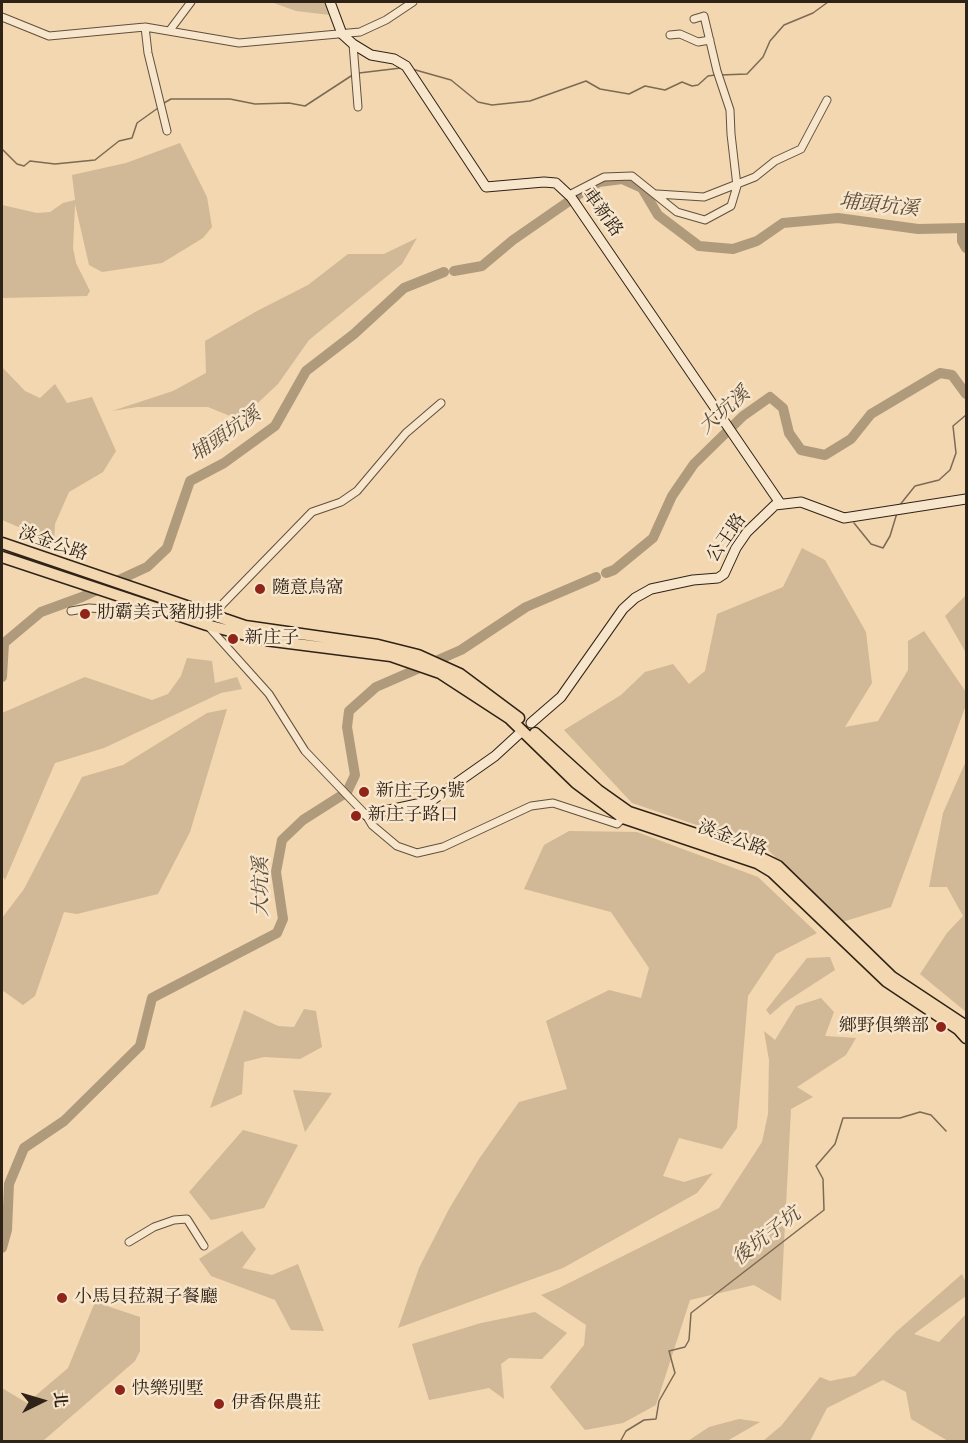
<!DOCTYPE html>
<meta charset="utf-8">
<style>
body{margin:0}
#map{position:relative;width:968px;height:1443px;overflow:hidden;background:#f2d7b0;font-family:"IM FELL French Canon","Noto Serif TC",serif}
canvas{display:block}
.frame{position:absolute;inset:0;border:3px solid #2f2317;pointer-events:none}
.north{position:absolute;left:12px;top:1371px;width:60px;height:60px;-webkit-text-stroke:4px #f7e5cc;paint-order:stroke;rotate:85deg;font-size:16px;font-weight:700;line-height:24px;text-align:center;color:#2f2317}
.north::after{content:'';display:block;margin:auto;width:21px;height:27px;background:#2f2317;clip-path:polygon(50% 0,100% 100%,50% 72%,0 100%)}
</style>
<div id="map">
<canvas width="968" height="1443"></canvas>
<div class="frame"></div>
<div class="north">北</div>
</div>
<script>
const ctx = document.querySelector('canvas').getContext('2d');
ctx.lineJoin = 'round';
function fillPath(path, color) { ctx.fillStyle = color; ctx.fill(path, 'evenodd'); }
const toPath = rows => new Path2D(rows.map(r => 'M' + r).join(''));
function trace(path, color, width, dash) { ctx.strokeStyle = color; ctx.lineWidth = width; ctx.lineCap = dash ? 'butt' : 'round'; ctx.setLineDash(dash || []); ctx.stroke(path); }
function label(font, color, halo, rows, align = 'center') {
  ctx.font = font + ' "IM FELL French Canon","Noto Serif TC",serif'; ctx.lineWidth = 5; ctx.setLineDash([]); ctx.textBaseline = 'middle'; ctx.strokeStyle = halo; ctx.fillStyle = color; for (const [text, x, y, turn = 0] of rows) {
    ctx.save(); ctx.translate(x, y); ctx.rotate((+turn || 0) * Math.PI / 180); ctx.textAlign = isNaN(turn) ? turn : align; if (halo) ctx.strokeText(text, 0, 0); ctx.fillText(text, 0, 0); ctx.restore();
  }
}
fillPath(toPath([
 [271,2,335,2,330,15,296,11],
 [180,143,207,197,212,227,203,238,162,263,102,272,89,265,75,204,73,248,76,263,90,291,87,296,2,298,2,205,37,213,50,212,63,203,75,200,72,175,126,163],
 [417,238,402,264,309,340,278,384,245,415,230,416,208,407,137,407,112,411,173,391,206,373,205,341,257,311,308,285,348,254,384,254],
 [2,367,25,391,40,398,55,384,67,403,92,397,116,451,103,472,69,492,55,524,54,542,2,520],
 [802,548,825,560,866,632,872,683,845,727,878,721,908,670,908,641,924,631,966,692,966,705,891,907,842,922,767,849,632,803,564,730,621,695,645,672,673,664,689,684,705,671,717,614,783,587],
 [966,595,966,653,945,616],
 [187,658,212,661,215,683,237,677,242,689,221,693,104,748,55,763,5,880,2,875,2,713,85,677,152,700,168,694,181,676],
 [227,709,190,832,158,894,77,914,64,912,35,996,23,1005,2,990,2,918,24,889,82,777,123,765,207,713],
 [966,761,966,1012,920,974,947,933,963,916,947,887,929,887,943,813],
 [569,831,637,832,758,877,817,933,776,954,748,996,737,1128,722,1149,679,1138,663,1176,684,1182,713,1173,697,1193,563,1268,398,1328,419,1268,449,1209,479,1159,519,1102,567,1089,546,1021,609,990,641,998,649,968,611,912,524,889,544,845],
 [830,957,835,970,784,1003,770,1015,766,1010,807,958],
 [821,998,834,1012,825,1036,856,1038,846,1055,797,1087,813,1097,791,1109,781,1301,754,1285,690,1300,656,1405,623,1423,585,1430,550,1387,584,1345,586,1325,541,1295,559,1288,719,1208,762,1142,768,1114,769,1060,764,1031,775,1040,796,1006],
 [304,1009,316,1011,322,1047,300,1059,264,1057,244,1062,242,1094,210,1108,244,1010,278,1026,294,1027],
 [293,1090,332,1093,305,1132],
 [243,1130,298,1145,264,1208,211,1220,189,1192],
 [242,1231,256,1249,242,1268,272,1275,298,1264,324,1331,291,1330,275,1300,211,1276,199,1259],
 [962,1274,966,1283,966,1296,914,1334,939,1342,966,1314,966,1441,948,1441,911,1419,906,1392,883,1380,827,1408,810,1441,763,1441,781,1426,820,1377,830,1381,855,1376,896,1332],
 [95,1302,140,1317,140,1351,135,1361,43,1441,2,1441,2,1388,27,1403,68,1368],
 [535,1312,567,1333,542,1359,509,1358,501,1364,504,1399,489,1388,429,1400,412,1344,481,1323],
 [739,1419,760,1422,727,1441,688,1441,709,1427]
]), '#d1b896');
trace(toPath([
 [412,69,451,80,478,102,492,105,530,101,586,81,600,89,629,94,645,86,665,90,682,82,692,86,698,85,708,76,715,75],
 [359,73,401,68],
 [720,75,747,74,763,57,770,41,784,25,813,13,828,2],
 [164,103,171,99,230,99,255,104,289,103,305,106,351,76],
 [2,149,17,164,24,166,30,161,55,164,95,160,119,141,132,138,137,123,158,108],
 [899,506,915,486,939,480,950,470,956,453,953,426,966,415],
 [854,523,871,544,883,548,890,536,897,513],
 [620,1442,626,1431,644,1420,656,1419,659,1401,675,1373,669,1351,685,1347,689,1340,691,1313,824,1210,823,1179,816,1166,835,1144,843,1118,900,1118,920,1112,931,1115,946,1131]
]), '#7c6a54', 1.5);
trace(toPath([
 [962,229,962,241,966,248],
 [454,271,482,266,513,240,588,188,599,182,622,179,642,188,658,215,699,246,733,249,757,241,783,223,838,218,918,229,966,228],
 [606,573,614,570,653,538,672,496,694,464,743,416,770,397,783,408,789,433,801,450,825,455,851,439,871,414,940,373,952,375,966,394],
 [2,677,4,643,41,612,82,597,147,567,167,548,190,481,224,463,275,426,306,371,354,334,404,288,444,272],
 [2,1248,7,1230,9,1184,24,1148,64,1121,140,1046,152,998,277,933,283,919,276,872,282,840,303,820,347,792,355,775,347,727,349,711,376,687,461,650,526,607,596,577]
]), '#b09a7c', 10);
const street = toPath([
 [2,17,49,36,145,27,239,43,360,32,386,20,413,2],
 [145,27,148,53,167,131],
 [170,30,191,2],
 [670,35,680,34,698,42,710,40],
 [353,44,358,107],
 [657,194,704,197,755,177,775,161,801,149,827,100],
 [569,195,604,177,632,176,677,212,705,220,731,206,737,186,731,134,730,110,717,71,704,16,694,19],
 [71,611,89,608,119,610,124,607,129,598],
 [211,616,312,512,341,502,357,491,406,433,441,403],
 [208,626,269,694,305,751,366,815,372,825,397,846,417,853,443,847,531,806,553,803,617,824,625,816],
 [129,1242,154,1227,174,1220,187,1219,204,1246]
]);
const secondary = toPath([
 [330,2,342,34,353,44,371,55,394,59,406,66,486,187,544,182,556,183,571,197,780,503],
 [531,723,561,697,623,609,635,598,651,589,693,580,718,578,724,574,736,548,747,532,775,505,801,502,844,518,966,499],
 [366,815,431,801,495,756,520,733]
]);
const primary = toPath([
 [2,543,245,626,378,645,418,655,460,674,519,718],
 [2,557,207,625,265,640,391,656,440,673,509,718,576,783,623,818,757,863,772,872,886,981,958,1029,966,1038],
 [535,733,598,790,629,812,745,850,778,866,892,977,966,1026]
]);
trace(street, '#60503d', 9);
trace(secondary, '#2f2317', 11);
trace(primary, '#2f2317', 13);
trace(street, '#f7e5cc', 7);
trace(secondary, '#f7e5cc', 9);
trace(primary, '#f2d7b0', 10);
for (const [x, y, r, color] of [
 [260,589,6,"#8f2418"],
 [85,614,6,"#8f2418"],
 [233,639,6,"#8f2418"],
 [364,792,6,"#8f2418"],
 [356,816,6,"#8f2418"],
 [941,1027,6,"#8f2418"],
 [62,1298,6,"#8f2418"],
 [120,1390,6,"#8f2418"],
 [219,1404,6,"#8f2418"]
]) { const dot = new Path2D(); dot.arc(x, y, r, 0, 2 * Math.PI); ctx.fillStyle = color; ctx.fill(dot); trace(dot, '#f7e5cc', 2); }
label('18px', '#2f2317', '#f7e5cc', [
 ["車新路",602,213,54],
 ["公王路",727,538,-55],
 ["淡金公路",53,544,19],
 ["淡金公路",732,839,20]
]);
label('18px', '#2f2317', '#f7e5cc', [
 ["隨意鳥窩",272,589],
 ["肋霸美式豬肋排",97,614],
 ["新庄子",245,639],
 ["新庄子95號",376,792],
 ["新庄子路口",368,816],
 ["鄉野俱樂部",929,1027,"right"],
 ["小馬貝菈親子餐廳",74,1298],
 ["快樂別墅",132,1390],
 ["伊香保農莊",231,1404]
], 'left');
label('italic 20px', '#5c4d3a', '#f7e5cc', [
 ["埔頭坑溪",879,206,6],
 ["大坑溪",725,411,-41],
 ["埔頭坑溪",226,435,-34],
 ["大坑溪",262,887,-90],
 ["後坑子坑",767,1237,-38]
]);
</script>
